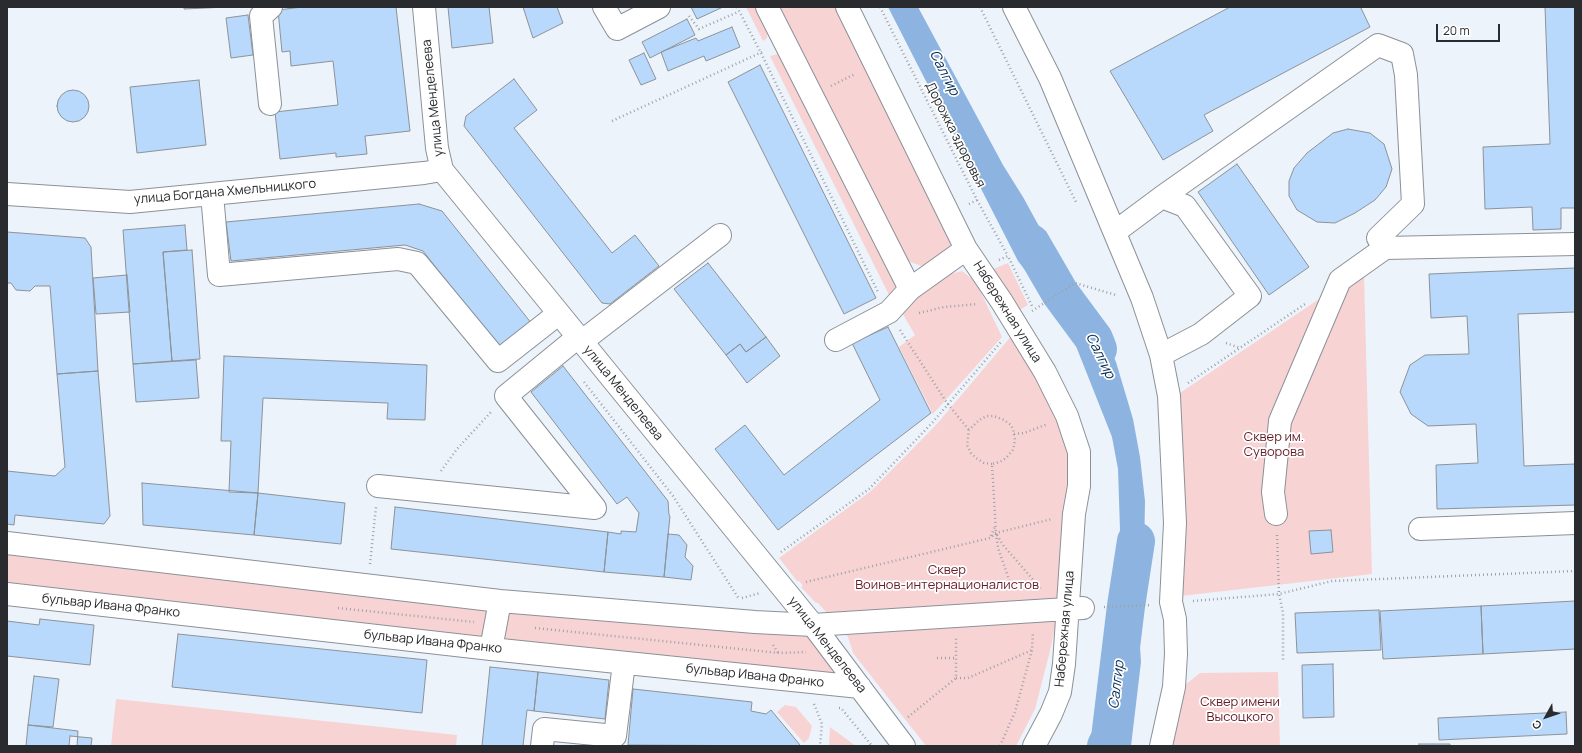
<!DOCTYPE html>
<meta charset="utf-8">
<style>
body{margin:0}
#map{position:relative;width:1582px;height:753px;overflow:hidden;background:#edf3fa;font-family:Manrope,sans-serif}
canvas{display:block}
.frame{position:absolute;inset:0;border:8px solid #292b2e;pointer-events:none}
.north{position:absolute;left:1526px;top:697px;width:40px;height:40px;-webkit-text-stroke:3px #fff;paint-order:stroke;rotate:230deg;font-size:11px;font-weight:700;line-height:16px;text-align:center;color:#292b2e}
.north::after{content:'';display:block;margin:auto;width:14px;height:18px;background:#292b2e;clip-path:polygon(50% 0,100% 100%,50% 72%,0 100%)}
.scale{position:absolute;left:1436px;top:24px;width:64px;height:18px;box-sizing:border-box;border:2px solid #292b2e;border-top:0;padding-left:5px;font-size:12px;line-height:14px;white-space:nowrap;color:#292b2e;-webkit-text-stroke:3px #fff;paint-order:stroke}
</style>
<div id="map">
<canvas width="1582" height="753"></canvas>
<div class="frame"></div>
<div class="north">С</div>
<div class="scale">20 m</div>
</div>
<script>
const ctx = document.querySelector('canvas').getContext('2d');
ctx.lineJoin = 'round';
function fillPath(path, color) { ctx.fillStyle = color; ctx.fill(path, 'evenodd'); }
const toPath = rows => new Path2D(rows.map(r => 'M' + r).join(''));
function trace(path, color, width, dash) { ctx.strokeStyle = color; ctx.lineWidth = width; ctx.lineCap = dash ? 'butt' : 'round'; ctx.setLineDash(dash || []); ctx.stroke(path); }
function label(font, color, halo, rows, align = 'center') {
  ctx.font = font + ' Manrope,sans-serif'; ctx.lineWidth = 3.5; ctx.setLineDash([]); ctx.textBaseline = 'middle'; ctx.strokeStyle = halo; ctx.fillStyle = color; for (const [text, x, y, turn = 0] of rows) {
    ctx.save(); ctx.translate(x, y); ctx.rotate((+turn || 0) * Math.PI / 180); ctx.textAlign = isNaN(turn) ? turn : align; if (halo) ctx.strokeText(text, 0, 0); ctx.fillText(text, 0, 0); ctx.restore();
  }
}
fillPath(toPath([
 [746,7,756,7,768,31,767,38,763,41],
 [777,7,838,7,952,240,950,248,933,262,922,266,910,262,899,249],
 [779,54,895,282,898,290,891,299,770,56],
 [1008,263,1028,305,1010,315,988,271],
 [962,271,976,282,1002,337,933,414,899,347,915,335,900,309,947,275],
 [1364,276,1372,574,1181,596,1177,395,1322,297],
 [1013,334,1066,434,1071,475,1064,584,1049,655,1035,709,1016,746,926,746,853,653,848,637,818,603,816,603,801,587,803,586,799,581,797,581,779,558,871,491,936,425],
 [7,552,495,609,489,640,7,586],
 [502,610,808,634,840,676,496,640],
 [1278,672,1280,746,1169,746,1185,685,1200,673],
 [116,699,457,735,456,746,111,746],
 [785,705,796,707,812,726,809,738,804,743,777,712],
 [830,727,856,746,829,746]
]), '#f8d3d4');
fillPath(toPath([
 [888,7,918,7,1003,165,1023,197,1057,259,1064,283,1045,296,1018,261],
 [1079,299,1099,324,1116,362,1133,419,1140,457,1145,501,1144,555,1139,593,1116,594,1120,530,1118,469,1112,437,1074,341,1059,314],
 [1113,613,1138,615,1141,662,1131,746,1092,746,1106,673]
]), '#8db4e0');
trace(toPath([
 [1031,243,1060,293,1094,339,1098,349],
 [1106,746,1110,738,1126,606,1136,541]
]), '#8db4e0', 38);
const building = toPath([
 [184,7,227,7,184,9,184,7],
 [302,7,396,7,410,131,365,136,367,154,336,157,336,153,280,159,275,112,338,105,333,61,291,66,290,51,282,52,278,10,302,7],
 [448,7,489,7,493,43,452,48,448,7],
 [523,7,557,7,563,23,533,38,523,7],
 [691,7,723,7,697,19,691,7],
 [1230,7,1364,7,1361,8,1370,27,1204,115,1213,131,1163,160,1110,71,1230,7],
 [1545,7,1575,7,1575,208,1561,208,1561,229,1533,230,1532,207,1485,209,1483,147,1550,144,1545,7],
 [248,15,253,55,231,58,226,18,248,15],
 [687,19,695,35,650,58,642,42,687,19],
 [732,27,740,47,706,61,704,56,668,71,661,52,696,38,698,41,732,27],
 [644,53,656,79,641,85,629,60,644,53],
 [760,65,876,298,844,314,728,82,760,65],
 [514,79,537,110,514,128,612,253,635,235,659,266,610,304,602,303,464,126,466,116,514,79],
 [199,80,206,145,137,153,130,87,199,80],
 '57 106a16 16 0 1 1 32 0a16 16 0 1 1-32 0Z',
 [1348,129,1370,133,1384,144,1392,169,1386,187,1375,200,1355,213,1335,223,1317,222,1297,210,1289,196,1289,181,1294,168,1307,153,1333,133,1348,129],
 [1237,164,1309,267,1269,295,1198,192,1237,164],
 [419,204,442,211,532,324,499,348,423,251,405,245,231,261,226,222,419,204],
 [185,225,187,250,163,252,172,361,133,364,123,230,185,225],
 [7,232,85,238,91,247,98,371,57,374,50,286,35,286,30,291,16,290,11,283,7,283,7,232],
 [192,250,200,359,172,361,163,252,192,250],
 [708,263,766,337,746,352,740,344,726,355,674,289,708,263],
 [1575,268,1575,312,1518,314,1524,466,1575,464,1575,505,1437,509,1436,465,1478,463,1476,424,1428,426,1411,414,1400,392,1410,365,1425,355,1469,354,1467,316,1431,318,1429,274,1575,268],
 [127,275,130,312,96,314,93,278,127,275],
 [888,327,931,413,778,530,715,449,745,425,784,475,880,400,852,343,888,327],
 [766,337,780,356,747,383,726,355,740,344,746,352,766,337],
 [224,356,427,365,425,420,387,419,388,403,263,398,258,493,229,492,231,441,221,441,224,356],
 [196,360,199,398,136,402,133,364,196,360],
 [563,366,668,501,669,515,670,516,664,577,604,572,608,532,621,534,621,531,636,532,639,513,627,497,617,504,531,392,563,366],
 [98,371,110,516,104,524,15,515,14,525,7,524,7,471,55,476,65,467,57,374,98,371],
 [142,483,258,493,254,535,143,525,142,483],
 [258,493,345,503,341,544,254,535,258,493],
 [395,507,608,532,604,572,391,549,395,507],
 [1331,530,1333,552,1311,554,1309,531,1331,530],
 [668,534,679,535,687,545,685,557,693,566,691,580,664,577,668,534],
 [1575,601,1575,649,1483,654,1481,606,1575,601],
 [1481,606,1483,654,1383,659,1380,611,1481,606],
 [1379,610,1381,650,1297,653,1295,613,1379,610],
 [40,619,94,625,90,665,7,656,7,621,39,625,40,619],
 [178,634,427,660,422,713,172,687,178,634],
 [1333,664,1334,717,1303,718,1302,665,1333,664],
 [490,667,538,672,534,711,527,710,523,746,482,746,490,667],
 [538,672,609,680,605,719,534,711,538,672],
 [34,676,59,679,53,727,28,725,34,676],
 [633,689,752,702,751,711,766,714,771,710,800,745,799,746,628,745,633,689],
 [1566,712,1567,734,1439,740,1438,718,1566,712],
 [28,725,78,731,77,746,26,746,28,725],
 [70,736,92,738,91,746,69,746,70,736],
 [1419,744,1450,744,1450,746,1419,746,1419,744]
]);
fillPath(building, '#b8d8fc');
trace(building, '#8d9298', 1);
const minor = toPath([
 [424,7,437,148,442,170,813,625,904,746],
 [604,7,617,29,659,7],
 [767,7,910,289,966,249,1002,302,1045,372,1067,416,1079,452,1079,486,1074,514,1064,664,1060,692,1051,714,1034,746],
 [847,7,966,249],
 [1014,7,1050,78,1142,298,1161,355,1169,396,1175,523,1171,602,1175,619,1176,654,1174,687,1161,746],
 [270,104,261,16,271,7],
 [7,194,130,202,424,173,442,170],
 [212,194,219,275,398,259,417,263,498,361,558,314],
 [1162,197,1378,45,1402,54,1406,75,1413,204,1378,238,1385,248],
 [1115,232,1162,197,1185,206,1250,296,1201,334,1161,355],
 [836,340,889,312,910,289],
 [581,342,720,235],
 [378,486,595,508,506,396,578,337],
 [1276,514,1273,492,1280,421,1340,280,1385,248,1575,244],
 [1420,529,1575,523],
 [7,543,500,601,755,622,813,625,1083,608],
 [7,594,491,649,860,687],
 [491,649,500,601],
 [542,746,544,729,615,736,624,663]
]);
trace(minor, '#8c9198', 24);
trace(toPath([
 [737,7,761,53,878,292],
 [880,7,977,200,969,204],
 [980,7,1076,202],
 [689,16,699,29,738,12],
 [831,86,855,74],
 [612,121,762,52],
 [977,200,1008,256],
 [999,260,1008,256,1033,308],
 [1032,311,1075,283,1116,295],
 [919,313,944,307,978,304],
 [900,330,947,403,969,430],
 [1226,343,1240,348],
 [584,382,673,496,739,599],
 [1188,383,1305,304],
 [1014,434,1024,433,1048,424],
 [992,464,984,463,976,458,971,453,967,445,969,430,979,420,987,416,994,416,1004,420,1011,425,1013,429,1015,440,1013,450,1006,458,1000,462,992,464,996,533,998,548,1013,591],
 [441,471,457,449,491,412],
 [997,535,1003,545,1042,590],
 [1277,535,1279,594,1283,613,1283,662],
 [991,536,995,526],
 [781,552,869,489,932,423,1001,342],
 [370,564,376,507],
 [806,582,990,538,996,533,1052,519],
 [742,598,760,593],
 [1193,601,1279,594,1332,581,1575,571],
 [1104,607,1151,605],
 [338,608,474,622],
 [535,628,779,653,806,652],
 [773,645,779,654],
 [937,658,956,658],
 [956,678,968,678,1032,650],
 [814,704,822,724,820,746],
 [839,708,841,708,872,746],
 [908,717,956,678,956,637],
 [1000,746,1015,712,1032,650,1033,632]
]), '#9ea2a8', 2.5, [1, 3]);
trace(minor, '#fff', 22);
label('13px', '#292b2e', '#fff', [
 ["улица Менделеева",433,98,-96],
 ["Дорожка здоровья",955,135,63],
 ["улица Богдана Хмельницкого",225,192,-5],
 ["Набережная улица",1007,312,58],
 ["улица Менделеева",623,393,51],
 ["бульвар Ивана Франко",111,606,6],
 ["Набережная улица",1065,629,-85],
 ["бульвар Ивана Франко",433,642,6],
 ["улица Менделеева",827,645,52],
 ["бульвар Ивана Франко",755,676,6]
]);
label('13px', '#651b26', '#fff', [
 ["Сквер им.",1274,437],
 ["Суворова",1274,452],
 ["Сквер",947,570],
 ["Воинов-интернационалистов",947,585],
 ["Сквер имени",1240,702],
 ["Высоцкого",1240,717]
]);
label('italic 14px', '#002951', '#fff', [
 ["Салгир",944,73,63],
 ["Салгир",1100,356,64],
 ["Салгир",1117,685,-83]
]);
</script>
